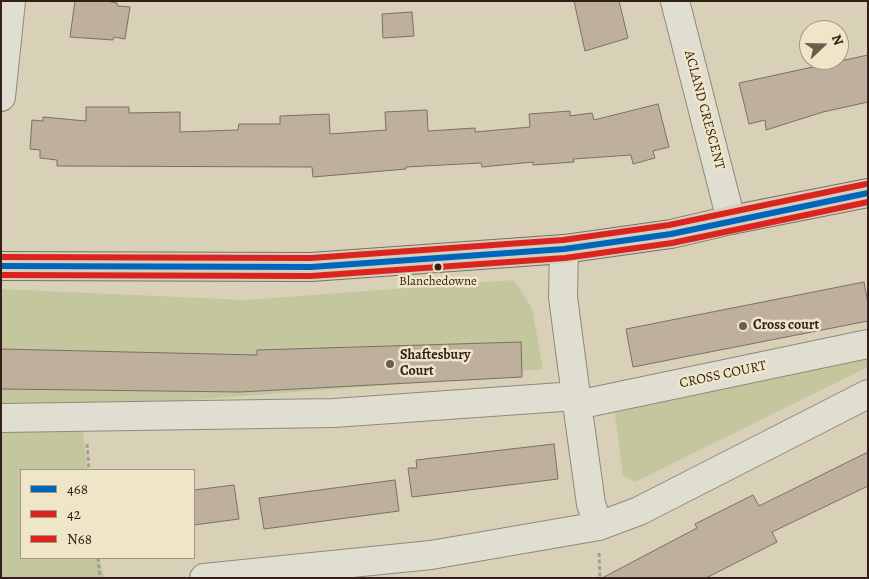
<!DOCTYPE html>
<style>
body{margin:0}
#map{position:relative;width:869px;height:579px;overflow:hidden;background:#d8d1b8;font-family:Alegreya,serif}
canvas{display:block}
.frame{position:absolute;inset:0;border:2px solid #331f17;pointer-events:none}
.legend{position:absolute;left:20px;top:469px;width:175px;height:90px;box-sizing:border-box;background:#efe6c8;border:1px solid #a49681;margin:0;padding:6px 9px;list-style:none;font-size:15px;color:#331f17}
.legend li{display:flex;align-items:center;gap:10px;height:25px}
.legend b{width:25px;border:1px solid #a49681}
.north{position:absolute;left:799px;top:20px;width:50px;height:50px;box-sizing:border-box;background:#efe6c8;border:1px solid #a49681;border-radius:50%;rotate:69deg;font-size:14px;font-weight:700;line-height:20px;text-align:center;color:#331f17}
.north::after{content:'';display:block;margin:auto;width:18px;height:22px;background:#6d5d4f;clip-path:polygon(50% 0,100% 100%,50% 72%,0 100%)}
</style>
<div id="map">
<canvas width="869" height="579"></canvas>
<div class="frame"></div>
<ul class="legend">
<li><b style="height:6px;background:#0065bd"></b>468</li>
<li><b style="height:6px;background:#dc241f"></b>42</li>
<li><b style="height:6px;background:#dc241f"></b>N68</li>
</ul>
<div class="north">N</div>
</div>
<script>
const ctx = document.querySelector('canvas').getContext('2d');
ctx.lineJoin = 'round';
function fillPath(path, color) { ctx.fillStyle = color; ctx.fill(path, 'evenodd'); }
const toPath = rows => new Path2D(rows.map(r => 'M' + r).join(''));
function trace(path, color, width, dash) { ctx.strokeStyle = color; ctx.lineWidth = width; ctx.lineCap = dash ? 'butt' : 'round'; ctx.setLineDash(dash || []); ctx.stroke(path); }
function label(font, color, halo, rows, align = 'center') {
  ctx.font = font + ' Alegreya,serif'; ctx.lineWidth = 5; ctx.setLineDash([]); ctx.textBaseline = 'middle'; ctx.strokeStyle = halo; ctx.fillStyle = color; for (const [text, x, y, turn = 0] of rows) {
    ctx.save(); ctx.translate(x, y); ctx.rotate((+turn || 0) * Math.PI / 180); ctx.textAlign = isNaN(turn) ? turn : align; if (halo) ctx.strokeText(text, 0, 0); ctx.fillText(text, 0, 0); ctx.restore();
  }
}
fillPath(toPath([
 [514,280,532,308,543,369,404,384,97,407,82,425,87,470,21,470,21,558,98,558,105,578,1,578,1,289,246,300],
 [868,355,868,367,635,482,623,476,614,408]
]), '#c4c79e');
const building = toPath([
 [75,1,106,1,117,3,118,6,130,7,125,39,114,37,113,40,70,37,75,1],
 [574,1,619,1,628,38,585,51,574,1],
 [412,12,414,36,383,38,382,14,412,12],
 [868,55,868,102,823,112,766,130,765,120,749,124,739,83,868,55],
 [658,104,669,147,653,151,655,158,633,164,631,155,573,159,574,162,533,165,533,162,482,167,481,163,406,167,406,169,313,177,312,167,57,166,57,160,40,158,40,150,30,149,32,120,43,121,43,117,86,121,86,107,129,107,129,113,180,112,180,132,238,130,239,124,280,124,280,116,329,114,330,134,386,130,385,112,427,110,428,131,475,128,475,132,530,127,529,114,570,111,570,116,592,113,594,120,658,104],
 [864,282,868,303,868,321,633,367,626,329,864,282],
 [521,342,522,377,240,392,1,389,1,349,257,355,257,350,521,342],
 [554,444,558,479,412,497,408,468,417,468,416,460,554,444],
 [868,452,868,486,772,532,777,542,706,578,602,578,697,528,695,524,753,495,759,506,868,452],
 [395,480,399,511,264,529,259,498,395,480],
 [234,485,239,519,194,525,194,490,234,485]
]);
fillPath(building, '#beb09c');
trace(building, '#787164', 1);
const minor = toPath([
 [675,1,731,220],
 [1,97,11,1],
 [564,249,563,297,576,396,591,504,599,526],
 [577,405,868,344],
 [1,418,334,413,576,396],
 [204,578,431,555,599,526,639,511,868,394]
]);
const major = toPath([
 [1,266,311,267,564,249,671,234,731,220,868,193]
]);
trace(minor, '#8f897a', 30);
trace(major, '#787164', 30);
trace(toPath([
 [87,444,89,470],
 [599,553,600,578],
 [98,558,100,578]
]), '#a29d93', 3, [4, 2.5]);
trace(minor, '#e0ddd1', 28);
trace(major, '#d5cebc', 28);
trace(toPath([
 [1,266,311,267,564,249,671,234,868,193]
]), '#0065bd', 6);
trace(toPath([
 [1,275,311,276,565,258,672,243,868,202]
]), '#dc241f', 6);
trace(toPath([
 [1,257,311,258,563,240,669,225,866,184]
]), '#dc241f', 6);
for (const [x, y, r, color] of [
 [438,267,4.5,"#331f17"],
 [743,326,5,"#6d5d4f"],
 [390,364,5,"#6d5d4f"]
]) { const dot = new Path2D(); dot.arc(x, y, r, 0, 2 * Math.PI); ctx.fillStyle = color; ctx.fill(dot); trace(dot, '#efe6c8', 2); }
label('13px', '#331f17', '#efe6c8', [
 ["Blanchedowne",438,282]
]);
label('14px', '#331f17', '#efe6c8', [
 ["ACLAND CRESCENT",704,110,75],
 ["CROSS COURT",723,375,-12]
]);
label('bold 14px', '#331f17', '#efe6c8', [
 ["Cross court",753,326],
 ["Shaftesbury",400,356],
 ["Court",400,372]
], 'left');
</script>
